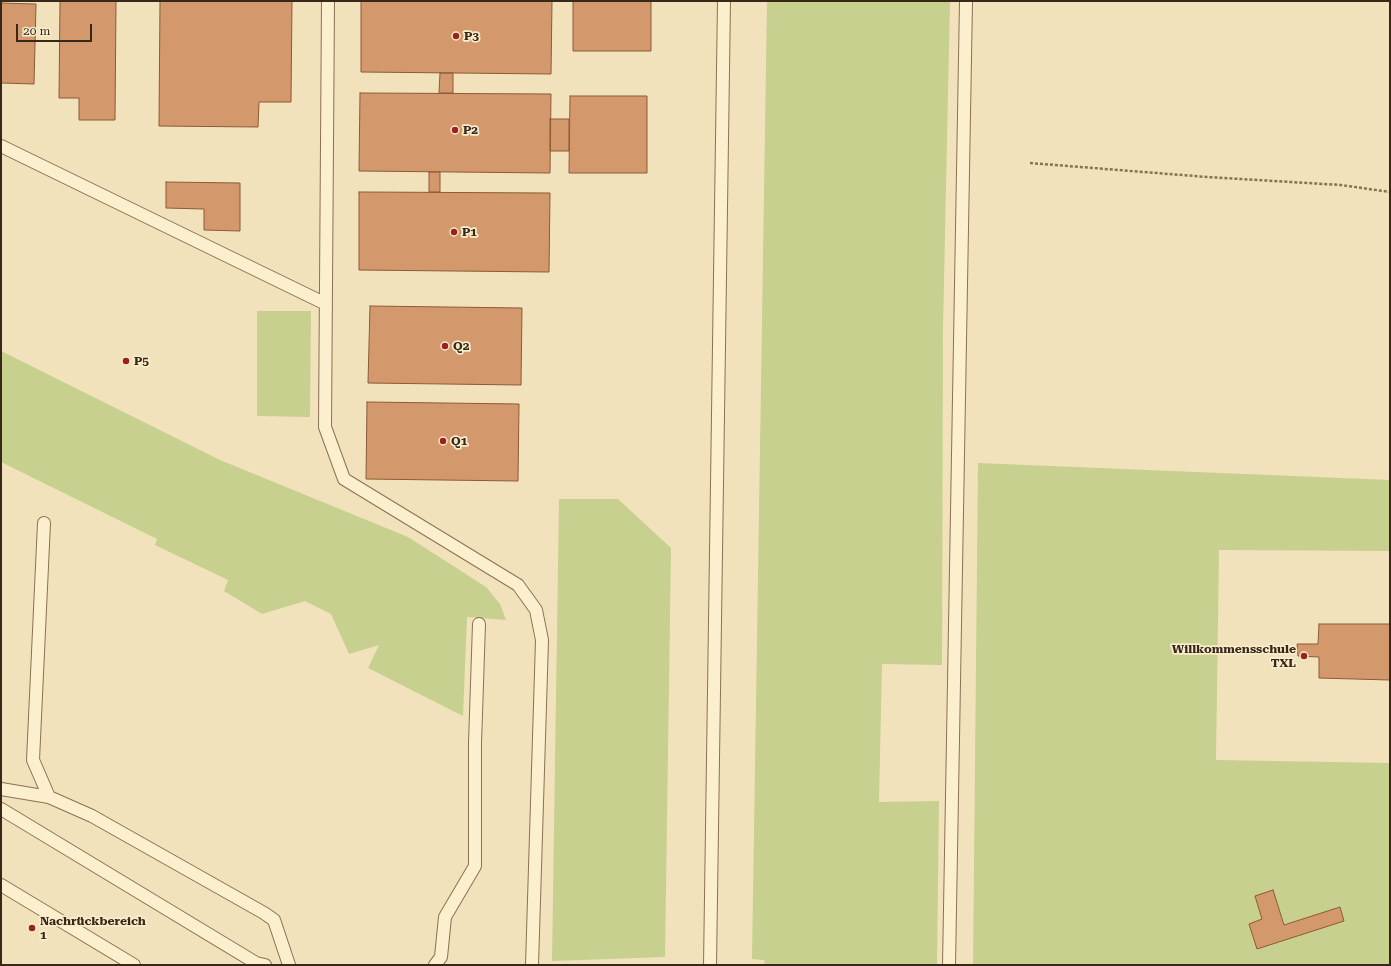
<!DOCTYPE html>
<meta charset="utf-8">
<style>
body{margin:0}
#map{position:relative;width:1391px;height:966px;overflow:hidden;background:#f1e2bb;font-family:"Roboto Serif",serif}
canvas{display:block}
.frame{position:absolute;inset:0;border:2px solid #37281a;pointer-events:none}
.scale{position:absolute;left:16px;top:24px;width:76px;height:18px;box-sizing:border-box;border:2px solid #37281a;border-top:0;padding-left:5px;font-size:12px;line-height:14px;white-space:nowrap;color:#37281a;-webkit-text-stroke:3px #f8eccb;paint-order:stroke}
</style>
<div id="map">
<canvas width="1391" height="966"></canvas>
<div class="frame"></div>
<div class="scale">20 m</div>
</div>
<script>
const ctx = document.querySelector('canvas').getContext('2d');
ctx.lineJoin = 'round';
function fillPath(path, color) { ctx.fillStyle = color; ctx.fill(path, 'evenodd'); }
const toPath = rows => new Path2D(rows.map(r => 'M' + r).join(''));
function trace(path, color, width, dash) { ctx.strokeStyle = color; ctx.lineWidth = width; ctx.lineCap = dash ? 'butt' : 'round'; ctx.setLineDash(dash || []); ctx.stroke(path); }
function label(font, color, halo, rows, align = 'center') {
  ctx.font = font + ' "Roboto Serif",serif'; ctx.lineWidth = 3.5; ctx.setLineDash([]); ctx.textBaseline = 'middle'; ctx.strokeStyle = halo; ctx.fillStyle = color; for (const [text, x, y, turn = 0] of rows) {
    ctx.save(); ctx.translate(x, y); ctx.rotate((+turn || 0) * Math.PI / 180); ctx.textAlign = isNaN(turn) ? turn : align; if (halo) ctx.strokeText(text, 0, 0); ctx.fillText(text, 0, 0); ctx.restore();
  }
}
fillPath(toPath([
 [767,1,950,1,943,327,942,665,882,664,879,802,939,801,937,965,765,965,764,960,752,959],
 [257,311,311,311,310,417,257,416],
 [1,351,220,460,408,537,486,587,500,604,506,620,467,617,463,716,368,668,379,645,349,654,331,614,305,601,262,614,224,591,228,580,155,545,157,539,1,462],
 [978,463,1390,480,1390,551,1219,550,1216,760,1390,763,1390,965,973,965],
 [559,499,618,499,671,548,665,957,552,961]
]), '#c7d08e');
const building = toPath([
 [60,1,116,1,115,120,79,120,79,98,59,98,60,1],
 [160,1,292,1,291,102,259,102,258,127,159,126,160,1],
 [361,1,552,1,551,74,361,72,361,1],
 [573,1,651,1,651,51,573,51,573,1],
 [1,3,36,4,34,84,1,83,1,3],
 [440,73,453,73,453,93,439,93,440,73],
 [360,93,551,94,550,173,359,171,360,93],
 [570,96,647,96,647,173,569,173,570,96],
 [550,119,569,119,569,151,550,151,550,119],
 [429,172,440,172,440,192,429,192,429,172],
 [166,182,240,183,240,231,204,230,204,209,166,208,166,182],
 [359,192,550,193,549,272,359,270,359,192],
 [370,306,522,308,521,385,368,383,370,306],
 [367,402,519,404,518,481,366,479,367,402],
 [1319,624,1390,624,1390,680,1319,678,1319,657,1298,656,1297,644,1318,644,1319,624],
 [1273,890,1284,925,1340,907,1344,921,1257,949,1249,924,1262,919,1255,896,1273,890]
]);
fillPath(building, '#d3996d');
trace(building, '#8b5a37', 1);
const lane = toPath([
 [328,1,325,427,344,479,518,585,536,610,542,640,532,965],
 [1,146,326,304],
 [44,523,33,760,49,797],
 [1,789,49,797,92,816,264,913,274,920,289,965],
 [1,809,256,963,265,965],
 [1,885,134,965],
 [435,965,441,957,445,917,475,866,475,743,479,624],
 [710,965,724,1],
 [949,965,966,1]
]);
trace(lane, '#8a7153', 14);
trace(toPath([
 [1030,163,1207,177,1341,185,1390,192]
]), '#8a7153', 2.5, [3, 2]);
trace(lane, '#fcefce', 12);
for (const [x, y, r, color] of [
 [456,36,4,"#9e201e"],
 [455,130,4,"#9e201e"],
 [454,232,4,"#9e201e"],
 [445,346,4,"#9e201e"],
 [126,361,4,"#9e201e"],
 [443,441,4,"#9e201e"],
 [1304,656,4,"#9e201e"],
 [32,928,4,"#9e201e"]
]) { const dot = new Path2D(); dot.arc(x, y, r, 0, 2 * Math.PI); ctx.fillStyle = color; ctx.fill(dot); trace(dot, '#f8eccb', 1.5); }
label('bold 12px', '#37281a', '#f8eccb', [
 ["P3",464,36],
 ["P2",463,130],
 ["P1",462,232],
 ["Q2",453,346],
 ["P5",134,361],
 ["Q1",451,441],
 ["Willkommensschule",1296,649,"right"],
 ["TXL",1296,663,"right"],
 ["Nachrückbereich",40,921],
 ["1",40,935]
], 'left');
</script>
